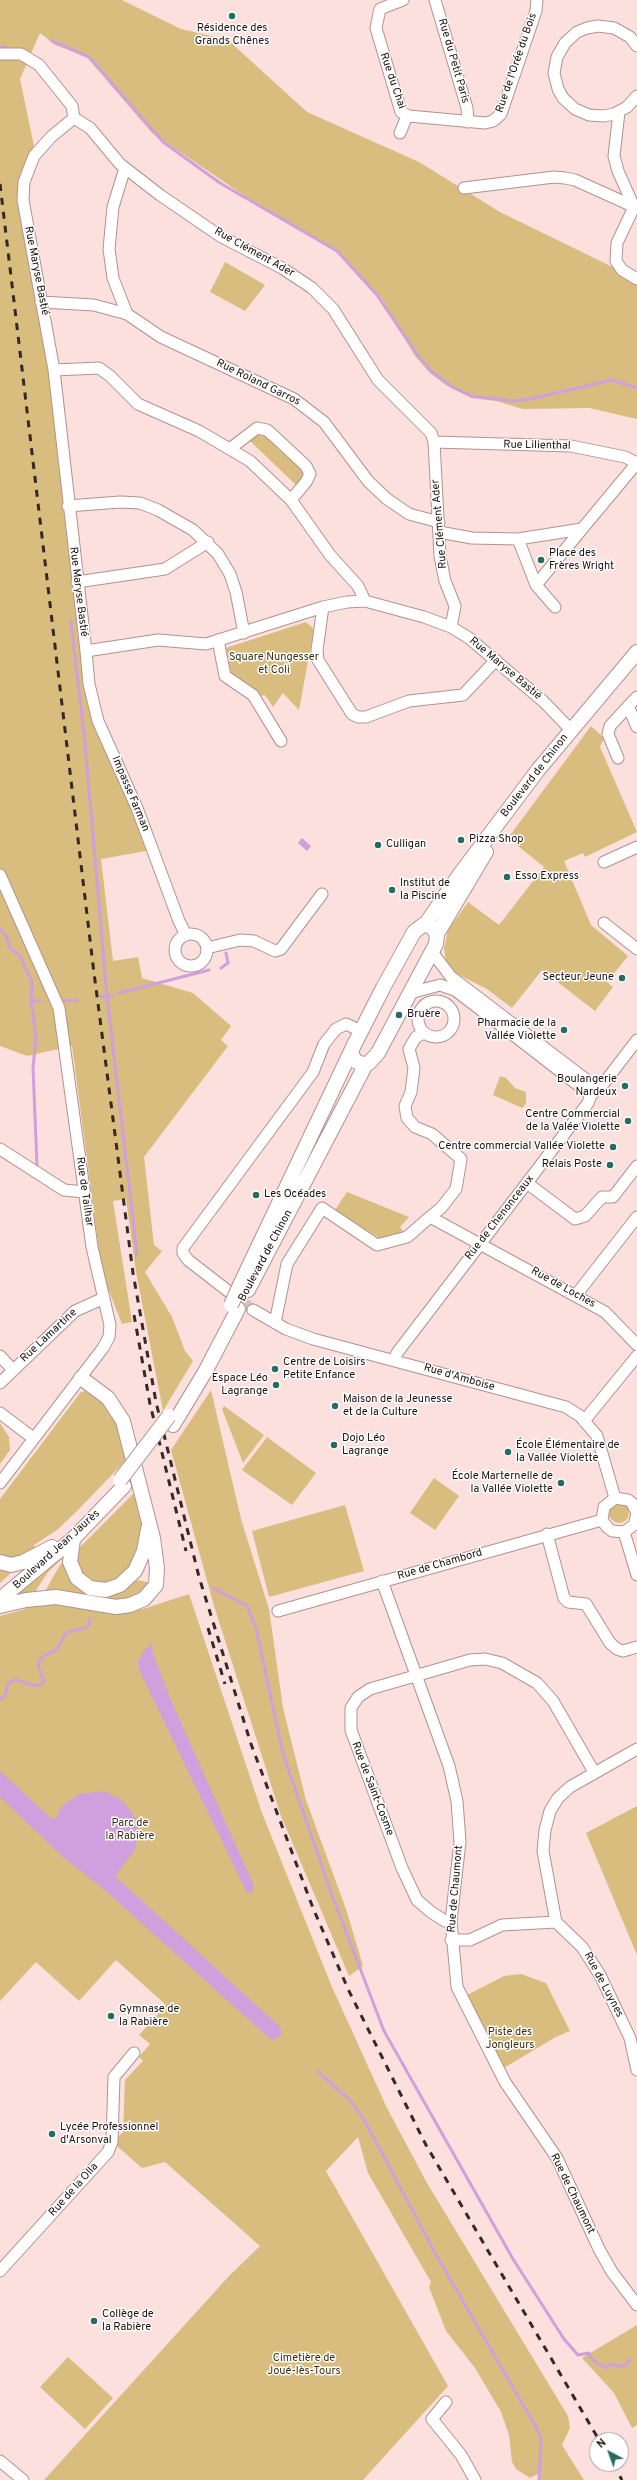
<!DOCTYPE html>
<meta charset="utf-8">
<style>
body{margin:0}
#map{position:relative;width:637px;height:2480px;overflow:hidden;background:#fce0de;font-family:Overpass,sans-serif}
canvas{display:block}
.north{position:absolute;left:589px;top:2432px;width:40px;height:40px;box-sizing:border-box;background:#fff;border:1px solid #a49f9f;border-radius:50%;rotate:319deg;font-size:11px;font-weight:700;line-height:16px;text-align:center;color:#1c1010}
.north::after{content:'';display:block;margin:auto;width:14px;height:18px;background:#256c61;clip-path:polygon(50% 0,100% 100%,50% 72%,0 100%)}
</style>
<div id="map">
<canvas width="637" height="2480"></canvas>
<div class="north">N</div>
</div>
<script>
const ctx = document.querySelector('canvas').getContext('2d');
ctx.lineJoin = 'round';
function fillPath(path, color) { ctx.fillStyle = color; ctx.fill(path, 'evenodd'); }
const toPath = rows => new Path2D(rows.map(r => 'M' + r).join(''));
function trace(path, color, width, dash) { ctx.strokeStyle = color; ctx.lineWidth = width; ctx.lineCap = dash ? 'butt' : 'round'; ctx.setLineDash(dash || []); ctx.stroke(path); }
function label(font, color, halo, rows, align = 'center') {
  ctx.font = font + ' Overpass,sans-serif'; ctx.lineWidth = 3; ctx.setLineDash([]); ctx.textBaseline = 'middle'; ctx.strokeStyle = halo; ctx.fillStyle = color; for (const [text, x, y, turn = 0] of rows) {
    ctx.save(); ctx.translate(x, y); ctx.rotate((+turn || 0) * Math.PI / 180); ctx.textAlign = isNaN(turn) ? turn : align; if (halo) ctx.strokeText(text, 0, 0); ctx.fillText(text, 0, 0); ctx.restore();
  }
}
fillPath(toPath([
 [0,0,122,0,181,29,228,40,307,112,419,162,500,212,637,279,637,419,589,408,523,409,496,401,471,398,446,385,430,373,415,356,381,298,332,247,264,209,152,133,85,55,55,45,40,33,20,79,34,146,20,174,23,200,41,302,89,684,152,850,101,859,113,961,138,957,142,978,193,993,231,1026,221,1040,228,1046,144,1157,154,1245,162,1251,145,1272,172,1317,185,1351,193,1361,163,1411,136,1272,126,1199,113,1201,132,1322,122,1324,102,1273,72,1046,27,1056,0,1046],
 [225,262,265,285,245,311,210,292],
 [261,430,308,474,297,486,247,438],
 [306,622,314,629,299,710,283,693,273,707,265,695,261,696,250,685,234,678,231,672,226,648],
 [591,726,604,738,600,747,637,832,585,857,583,853,564,861,591,925,628,956,607,982,613,987,595,1011,542,970,512,1008,487,989,457,974,446,962,444,948,448,930,468,902,499,925,544,867,508,838],
 [500,1076,506,1078,515,1088,526,1092,526,1104,522,1108,493,1095],
 [347,1192,409,1217,400,1227,407,1237,381,1239,335,1210],
 [89,1390,94,1393,116,1418,128,1458,77,1511,57,1530,34,1545,35,1548,15,1558,0,1555,0,1499,77,1397,81,1392],
 [211,1390,241,1519,269,1609,283,1708,306,1800,347,1912,363,1966,349,1976,281,1816,214,1606,171,1450],
 [224,1406,264,1435,243,1463,222,1409],
 [0,1423,9,1437,10,1450,0,1464],
 [267,1437,316,1473,292,1505,242,1470],
 [434,1478,459,1496,435,1530,410,1513],
 [135,1492,143,1527,135,1562,112,1584,90,1581,77,1568,77,1550],
 '609 1513a10 10 0 1 1 20 0a10 10 0 1 1-20 0Z',
 [345,1505,364,1571,269,1597,252,1531],
 [63,1556,64,1557,48,1572,33,1595,13,1596],
 [67,1558,83,1588,137,1580,152,1583,130,1602,44,1593,60,1565],
 [0,1568,13,1571,0,1583],
 [189,1594,262,1813,332,1987,387,2108,427,2183,568,2416,570,2428,562,2445,584,2480,538,2480,538,2474,530,2478,516,2469,512,2462,509,2435,501,2412,475,2368,446,2331,429,2287,431,2282,368,2173,358,2137,326,2171,448,2386,363,2480,44,2480,229,2276,260,2246,165,2162,142,2168,118,2147,116,2139,123,2132,125,2080,143,2061,139,2057,150,2044,139,2035,166,2005,116,1960,79,2001,36,1962,0,2001,0,1616,25,1609,29,1602,51,1602,120,1612,143,1609],
 [637,1806,637,1955,586,1833],
 [521,1974,546,1983,570,2031,556,2037,502,2069,467,1995,504,1976],
 [637,2325,637,2425,632,2428,614,2393,582,2358],
 [68,2357,113,2398,85,2429,40,2387]
]), '#d9bd7e');
fillPath(toPath([
 [302,838,311,846,307,851,298,843],
 [152,1643,153,1654,170,1698,254,1886,252,1892,247,1893,140,1672,137,1662,142,1656,141,1654],
 [0,1771,52,1819,56,1818,61,1807,79,1794,104,1791,123,1801,133,1814,138,1828,138,1836,135,1850,115,1876,280,2027,282,2035,273,2040,268,2037,107,1892,62,1856,0,1797]
]), '#d19fde');
trace(toPath([
 [52,41,89,57,163,142,220,183,337,251,377,295,418,356,431,371,452,387,472,396,513,401,530,399,612,380,637,388],
 [0,47,5,47],
 [71,621,85,743,107,996,113,995],
 [0,929,7,937,9,947,20,956,32,982,31,1001,36,1037,33,1068,37,1165],
 [221,968,228,963,226,953],
 [119,993,209,970],
 [100,997,107,996,137,1254],
 [31,1001,40,1001],
 [65,1001,77,1000],
 [213,1588,247,1606,256,1628,283,1754,332,1895,384,2031,513,2259,564,2339,578,2355,589,2353,592,2359,605,2368,611,2364,623,2367,630,2360],
 [0,1699,5,1696,8,1684,12,1681,16,1680,36,1686,41,1684,44,1681,38,1666,41,1658,58,1648,64,1636,68,1632,85,1628,89,1625,90,1619],
 [318,2072,350,2100,366,2123,435,2253,537,2429,541,2438,539,2480]
]), '#d19fde', 3);
trace(toPath([
 [229,1291,253,1310]
]), '#dac1bf', 11, [11, 5.5]);
const minor = toPath([
 [403,0,380,9,376,28,401,112,409,116,485,123,493,121,501,114,536,11,537,0],
 [435,0,467,108,468,122],
 [637,46,630,37,614,28,598,26,587,28,577,32,565,43,557,57,554,73,558,89,563,98,575,109,589,115,604,116,614,114,627,107,637,96],
 [0,54,21,54,39,65,72,106,74,118,90,128,120,164,160,195,220,236,282,268,312,288,333,309,378,380,431,433,434,442,440,556,445,581,455,606,451,627],
 [619,112,614,156,618,171,634,207,617,243,616,261,622,270,637,279],
 [74,118,51,137,34,156,24,182,23,200,54,370,86,651,158,640,206,644,323,607,347,602,365,601,424,617,451,627,469,638,543,701,571,730],
 [400,133,407,116],
 [125,168,113,207,109,249,113,278,127,314],
 [464,188,554,177,565,178,575,180,637,208],
 [41,302,94,305,127,314,161,337,294,399,324,422,368,481,387,499,409,514,439,522],
 [54,370,99,368,110,376,138,404,199,431,250,461,291,500,330,555,358,586,365,601],
 [434,442,571,446,625,457,637,463],
 [231,448,257,428,267,430,275,437,306,466,310,474,306,482,291,500],
 [68,506,120,502,140,503,158,510,193,530,218,554,230,574,236,592,244,633],
 [439,532,472,538,518,539,582,529,637,463],
 [518,539,536,585,555,607],
 [77,582,165,569,208,542],
 [536,585,582,529],
 [323,607,317,650,318,660,352,714,358,717,366,717,409,701,463,695,496,660],
 [218,640,225,676,253,695,281,741],
 [86,651,89,684,98,721,137,808,179,921,186,935],
 [628,706,637,727],
 [618,758,608,734,610,726,637,697],
 [604,862,637,847],
 [0,875,59,1008,92,1247,110,1325,109,1337,103,1348,0,1483],
 [604,923,637,949],
 '175 950a16 16 0 1 1 32 0a16 16 0 1 1-32 0Z',
 [207,948,240,940,254,941,275,951,281,949,322,894],
 [432,952,451,977,597,1088],
 [410,993,440,985,455,990,591,1095],
 '418 1019a18 18 0 1 1 36 0a18 18 0 1 1-36 0Z',
 [424,1033,416,1037,409,1049,414,1068,411,1092,405,1106,407,1118,415,1127,432,1134,461,1159,456,1189,441,1208,430,1217,605,1312,637,1345],
 [0,1149,64,1190,84,1192],
 [527,1183,575,1219,585,1216,602,1197,613,1197,637,1166],
 [228,1291,188,1260,183,1253,183,1248,313,1072,324,1044,336,1029,346,1024,361,1031],
 [576,1295,637,1217],
 [253,1310,286,1329,313,1339,566,1407,580,1416,597,1436,615,1498],
 [275,1323,287,1264,322,1208,377,1245,407,1237,430,1217],
 [0,1356,13,1370],
 [394,1360,397,1353,588,1103,591,1095,604,1083,637,1040],
 [0,1383,75,1311,104,1298],
 [0,1413,33,1438],
 [584,1421,637,1356],
 [637,1513,632,1503,628,1500,615,1498,604,1507,602,1520,607,1527,612,1531,624,1532,634,1525,637,1514],
 [624,1532,637,1575],
 [547,1534,564,1598,568,1602,586,1604,610,1643,617,1649,623,1651,637,1647],
 [382,1581,449,1766,457,1801,460,1842,451,1921,457,1987,505,2082,557,2158,599,2249,612,2272,637,2305],
 [278,1611,602,1520],
 [451,1921,445,1921,431,1912,417,1900,402,1868,351,1730,351,1708,358,1697,370,1689,470,1660,485,1659,502,1663,537,1683,553,1701,594,1772],
 [556,1922,543,1851,545,1830,550,1811,558,1798,570,1787,637,1749],
 [451,1940,470,1940,502,1925,556,1922,582,1947,600,1975,630,2038,637,2070],
 [0,2271,108,2152,112,2142,114,2077,134,2053],
 [446,2402,432,2419,461,2455,475,2480],
 [0,2461,23,2480]
]);
const major = toPath([
 [425,925,460,874,538,770,637,652],
 [437,934,486,852],
 [240,1285,354,1045,383,988,414,932,423,925,431,926,437,934,436,944,378,1053,369,1063,362,1064,355,1061,351,1052],
 [248,1290,366,1064],
 [173,1425,205,1372,238,1309],
 [73,1539,70,1562,77,1578,90,1588,106,1590,120,1585,135,1571,144,1551,148,1529],
 [0,1562,11,1565,23,1562,52,1547],
 [0,1599,73,1539,124,1486],
 [0,1606,26,1600,56,1597,116,1607,130,1605,144,1599,156,1585,157,1568,153,1538,123,1421,108,1398,81,1378]
]);
trace(minor, '#b29290', 13);
trace(major, '#b29290', 16);
trace(minor, '#fff', 11);
trace(major, '#fff', 14);
trace(toPath([
 [0,184,93,965,133,1273,156,1402,199,1577,251,1744,313,1908,348,1989,426,2145,599,2440],
 [134,1315,150,1404,186,1551],
 [208,1628,225,1684],
 [613,2464,622,2480]
]), '#352827', 3, [7, 7]);
const majorBridge = toPath([
 [231,1305,240,1285],
 [120,1480,169,1416]
]);
trace(majorBridge, '#b29290', 16, []);
trace(majorBridge, '#fff', 14);
for (const [x, y, r, color] of [
 [232,16,4,"#256c61"],
 [541,560,4,"#256c61"],
 [461,840,4,"#256c61"],
 [378,845,4,"#256c61"],
 [507,877,4,"#256c61"],
 [392,890,4,"#256c61"],
 [622,978,4,"#256c61"],
 [399,1015,4,"#256c61"],
 [564,1030,4,"#256c61"],
 [625,1086,4,"#256c61"],
 [628,1121,4,"#256c61"],
 [613,1147,4,"#256c61"],
 [610,1165,4,"#256c61"],
 [256,1195,4,"#256c61"],
 [275,1369,4,"#256c61"],
 [276,1385,4,"#256c61"],
 [335,1406,4,"#256c61"],
 [334,1445,4,"#256c61"],
 [508,1452,4,"#256c61"],
 [561,1483,4,"#256c61"],
 [111,2016,4,"#256c61"],
 [52,2134,4,"#256c61"],
 [94,2321,4,"#256c61"]
]) { const dot = new Path2D(); dot.arc(x, y, r, 0, 2 * Math.PI); ctx.fillStyle = color; ctx.fill(dot); trace(dot, '#fff', 1.5); }
label('11px', '#1c1010', '#fff', [
 ["Résidence des",232,29,"center"],
 ["Grands Chênes",232,42,"center"],
 ["Place des",549,554],
 ["Frères Wright",549,567],
 ["Pizza Shop",469,840],
 ["Culligan",386,845],
 ["Esso Express",515,877],
 ["Institut de",400,884],
 ["la Piscine",400,897],
 ["Secteur Jeune",614,978,"right"],
 ["Bruère",407,1015],
 ["Pharmacie de la",556,1024,"right"],
 ["Vallée Violette",556,1037,"right"],
 ["Boulangerie",617,1080,"right"],
 ["Nardeux",617,1093,"right"],
 ["Centre Commercial",620,1115,"right"],
 ["de la Valée Violette",620,1128,"right"],
 ["Centre commercial Vallée Violette",605,1147,"right"],
 ["Relais Poste",602,1165,"right"],
 ["Les Océades",264,1195],
 ["Centre de Loisirs",283,1363],
 ["Petite Enfance",283,1376],
 ["Espace Léo",268,1379,"right"],
 ["Lagrange",268,1392,"right"],
 ["Maison de la Jeunesse",343,1400],
 ["et de la Culture",343,1413],
 ["Dojo Léo",342,1439],
 ["Lagrange",342,1452],
 ["École Élémentaire de",516,1446],
 ["la Vallée Violette",516,1459],
 ["École Marternelle de",553,1477,"right"],
 ["la Vallée Violette",553,1490,"right"],
 ["Gymnase de",119,2010],
 ["la Rabière",119,2023],
 ["Lycée Professionnel",60,2128],
 ["d'Arsonval",60,2141],
 ["Collège de",102,2315],
 ["la Rabière",102,2328]
], 'left');
label('11px', '#1c1010', '#fff', [
 ["Rue du Petit Paris",453,61,74],
 ["Rue de l'Orée du Bois",517,63,-71],
 ["Rue du Chai",392,81,71],
 ["Rue Clément Ader",254,253,29],
 ["Rue Maryse Bastié",36,271,79],
 ["Rue Roland Garros",258,383,26],
 ["Rue Lilienthal",537,446,1],
 ["Rue Clément Ader",440,524,-95],
 ["Rue Maryse Bastié",78,592,83],
 ["Rue Maryse Bastié",505,669,40],
 ["Boulevard de Chinon",535,776,-52],
 ["Impasse Farman",130,794,67],
 ["Rue de Tailhar",84,1192,82],
 ["Rue de Chenonceaux",500,1218,-52],
 ["Boulevard de Chinon",266,1256,-62],
 ["Rue de Loches",563,1288,29],
 ["Rue Lamartine",49,1336,-43],
 ["Rue d'Amboise",459,1378,16],
 ["Boulevard Jean Jaurès",57,1550,-42],
 ["Rue de Chambord",440,1565,-16],
 ["Rue de Saint-Cosme",372,1789,69],
 ["Rue de Chaumont",456,1889,-85],
 ["Rue de Luynes",603,1985,62],
 ["Rue de la Olla",74,2190,-48],
 ["Rue de Chaumont",572,2194,64]
]);
label('11px', '#3d2f0c', '#fff', [
 ["Square Nungesser",274,658],
 ["et Coli",274,671],
 ["Parc de",130,1824],
 ["la Rabière",130,1837],
 ["Piste des",510,2033],
 ["Jongleurs",510,2046],
 ["Cimetière de",304,2359],
 ["Joué-lès-Tours",304,2372]
]);
</script>
